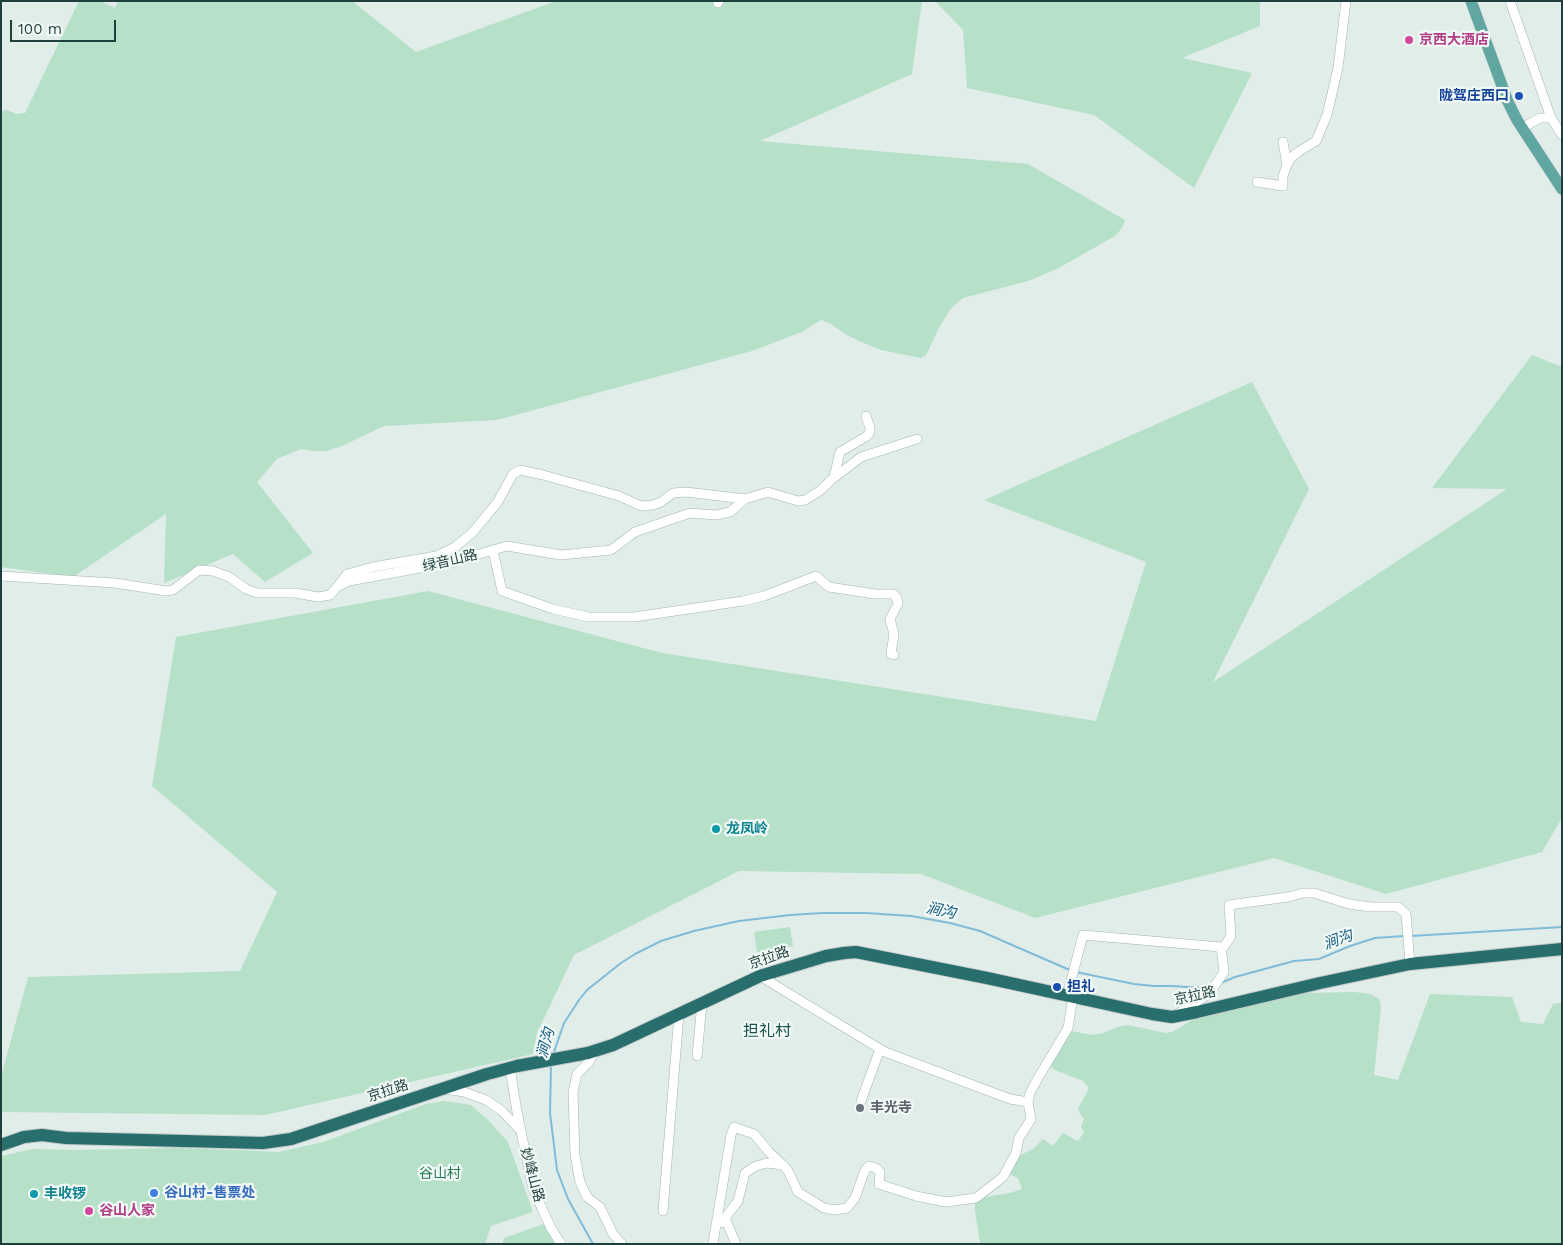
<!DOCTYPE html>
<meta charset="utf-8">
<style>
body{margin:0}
#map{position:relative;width:1563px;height:1245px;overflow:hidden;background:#e0ede9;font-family:"Work Sans",sans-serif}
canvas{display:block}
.frame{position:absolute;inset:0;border:2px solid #1f3f3c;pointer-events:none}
.scale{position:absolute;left:10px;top:20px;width:106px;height:22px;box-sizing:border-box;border:2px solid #1f3f3c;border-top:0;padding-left:6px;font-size:15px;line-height:18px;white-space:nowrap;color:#1f3f3c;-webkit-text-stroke:4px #f1f9f6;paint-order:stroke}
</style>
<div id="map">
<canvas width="1563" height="1245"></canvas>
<div class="frame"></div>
<div class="scale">100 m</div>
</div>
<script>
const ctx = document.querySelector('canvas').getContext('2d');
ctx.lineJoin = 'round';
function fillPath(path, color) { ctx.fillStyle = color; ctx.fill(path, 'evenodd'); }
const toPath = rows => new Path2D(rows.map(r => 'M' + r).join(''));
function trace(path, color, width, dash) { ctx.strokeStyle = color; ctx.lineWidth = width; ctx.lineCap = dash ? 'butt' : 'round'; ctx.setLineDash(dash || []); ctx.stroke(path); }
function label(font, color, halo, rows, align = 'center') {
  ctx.font = font + ' "Work Sans","Noto Sans SC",sans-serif'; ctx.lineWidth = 4.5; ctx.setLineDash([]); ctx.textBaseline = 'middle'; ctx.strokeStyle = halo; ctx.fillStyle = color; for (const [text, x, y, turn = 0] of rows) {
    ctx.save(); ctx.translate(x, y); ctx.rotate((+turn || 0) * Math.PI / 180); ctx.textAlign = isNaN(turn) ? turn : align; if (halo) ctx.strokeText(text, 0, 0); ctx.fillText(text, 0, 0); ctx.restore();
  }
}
fillPath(toPath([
 [79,1,100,1,115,8,118,1,352,1,416,52,556,1,922,1,912,74,760,141,1028,164,1125,220,1122,228,1115,236,1057,269,1028,281,963,298,952,307,941,324,926,355,921,358,881,350,859,341,845,334,831,324,821,320,802,332,752,351,497,420,384,426,342,446,327,451,313,451,301,449,277,459,257,482,313,553,265,582,233,554,164,583,166,514,73,577,1,567,1,111,7,110,16,114,25,113],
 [935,1,1260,1,1260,26,1182,58,1252,73,1194,188,1094,115,967,88,963,30],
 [1532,355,1562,367,1562,818,1542,852,1386,894,1274,858,1035,918,921,874,739,871,574,955,537,1033,533,1054,265,1115,1,1112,1,1077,28,977,240,971,277,892,152,786,176,637,428,591,662,653,1096,721,1146,562,984,500,1252,382,1309,489,1213,682,1507,489,1432,488],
 [790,927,793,946,757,952,754,932],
 [1355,992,1370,994,1379,999,1381,1007,1374,1075,1398,1080,1430,994,1512,997,1521,1022,1543,1024,1553,1004,1562,1002,1562,1244,980,1244,975,1210,975,1202,979,1198,1010,1193,1022,1189,1018,1178,1004,1172,1018,1156,1033,1149,1043,1139,1053,1146,1063,1133,1078,1141,1084,1132,1081,1127,1084,1119,1079,1112,1078,1109,1089,1088,1083,1081,1057,1071,1048,1065,1071,1031,1093,1035,1103,1033,1117,1027,1128,1025,1165,1033,1172,1032,1196,1018,1213,1011,1307,993],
 [444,1101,471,1105,488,1120,508,1142,533,1212,491,1226,485,1244,1,1244,1,1156,33,1149,76,1150,181,1148,279,1152,323,1142,426,1104],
 [544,1224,555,1244,502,1244,504,1238]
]), '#b7e0c9');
trace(toPath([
 [1411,936,1562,927],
 [1076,972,1134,984,1154,986,1172,986,1203,988,1210,987],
 [1221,983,1235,977,1294,961,1319,959,1350,946,1375,938,1404,936],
 [553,1055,564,1023,579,1000,587,990,621,963,635,954,661,941,694,931,739,921,790,915,823,913,866,913,911,916,950,923,980,931,1072,971],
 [551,1065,550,1113,557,1170,568,1199,593,1244]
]), '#82bbd7', 2);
const minor = toPath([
 [1510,1,1551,118,1562,135],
 [718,3,719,1],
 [1522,128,1540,118,1551,118],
 [1283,142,1287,165,1291,158,1298,152,1316,141,1327,115,1338,68,1346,1],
 [1257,182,1283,186,1283,176,1287,165],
 [834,477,840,452,867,436,870,432,870,428,866,416],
 [493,550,507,546,561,555,611,550,635,532,690,513,716,515,730,512,745,499,768,492,798,501,805,500,821,490,831,480,861,457,917,439],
 [1,576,115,583,166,591,173,590,199,570,213,571,229,577,246,589,257,593,295,593,318,597,330,595,337,587,349,581,453,562,493,550,502,591,553,609,588,617,634,617,743,601,764,596,816,576,829,587,875,594,893,594,897,598,898,604,890,619,894,634,891,654,894,655],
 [338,586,347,574,373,567,436,556,455,547,472,533,497,503,513,474,520,470,543,475,619,496,641,506,653,505,661,502,673,493,686,492,745,499],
 [1221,951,1231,936,1229,905,1288,897,1303,893,1314,893,1349,904,1371,907,1398,907,1406,914,1410,964],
 [760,976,885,1052,1010,1099,1028,1102],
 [1067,996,1083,935,1221,947,1224,972,1209,994,1177,1014],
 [595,1051,589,1062,577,1074,573,1092,575,1155,580,1182,587,1197,600,1207,613,1234,622,1244],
 [697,1056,702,1003],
 [510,1068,517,1112,533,1189,551,1228,561,1244],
 [447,1089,464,1092,486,1100,502,1111,520,1130],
 [861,1101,880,1049],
 [663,1211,679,1014],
 [725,1218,738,1201,745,1173,756,1166,767,1163,783,1165,788,1171,798,1192,824,1208,835,1210,847,1208,855,1198,865,1170,869,1166,876,1168,880,1172,879,1184,916,1196,946,1202,976,1198,1003,1177,1016,1153,1019,1138,1031,1119,1028,1102,1030,1093,1038,1078,1068,1028,1073,997],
 [722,1223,725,1218,736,1244],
 [713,1243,731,1135,734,1127,754,1134,769,1152,783,1165]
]);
const major = toPath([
 [1471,1,1508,102,1517,120,1562,189]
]);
const highway = toPath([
 [1,1145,24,1137,42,1135,66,1138,263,1143,291,1139,487,1074,517,1066,588,1053,613,1045,760,976,826,956,844,953,856,952,987,978,1152,1014,1172,1017,1197,1012,1320,983,1410,964,1562,949]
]);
trace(minor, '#a2b5b2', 10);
trace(major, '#c0c9c8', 12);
trace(highway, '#c0c9c8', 14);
trace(minor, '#fff', 9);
trace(major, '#60a6a1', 11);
trace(highway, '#286e6c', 12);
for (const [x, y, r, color] of [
 [1409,40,5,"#d1479c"],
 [1519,96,5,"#1a4fb4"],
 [716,829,5,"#0f9aa8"],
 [1057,987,5,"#1a4fb4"],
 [860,1108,5,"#6b7280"],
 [154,1193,5,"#3f7fe0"],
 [34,1194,5,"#0f9aa8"],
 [89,1211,5,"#d1479c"]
]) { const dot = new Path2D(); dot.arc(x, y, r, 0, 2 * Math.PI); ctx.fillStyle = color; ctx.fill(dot); trace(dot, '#f1f9f6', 2); }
label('bold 14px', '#b23c85', '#f1f9f6', [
 ["京西大酒店",1419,40],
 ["谷山人家",99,1211]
], 'left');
label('bold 14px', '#164399', '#f1f9f6', [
 ["陇驾庄西口",1509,96],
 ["担礼",1067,987,"left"]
], 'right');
label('14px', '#1f3f3c', '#f1f9f6', [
 ["绿音山路",450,561,-13],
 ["京拉路",769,958,-19],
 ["京拉路",1195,996,-12],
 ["京拉路",388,1091,-18],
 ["妙峰山路",532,1175,75]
]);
label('bold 14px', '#0d838f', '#f1f9f6', [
 ["龙凤岭",726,829],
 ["丰收锣",44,1194]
], 'left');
label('bold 14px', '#5b616d', '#f1f9f6', [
 ["丰光寺",870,1108]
], 'left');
label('14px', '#257955', '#f1f9f6', [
 ["谷山村",440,1174]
]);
label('bold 14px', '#366cbe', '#f1f9f6', [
 ["谷山村-售票处",164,1193]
], 'left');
label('italic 15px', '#145b80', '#f1f9f6', [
 ["涧沟",941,911,12],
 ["涧沟",1338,940,-20],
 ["涧沟",546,1043,-75]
]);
label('16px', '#19534f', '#f1f9f6', [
 ["担礼村",767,1031]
]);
</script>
